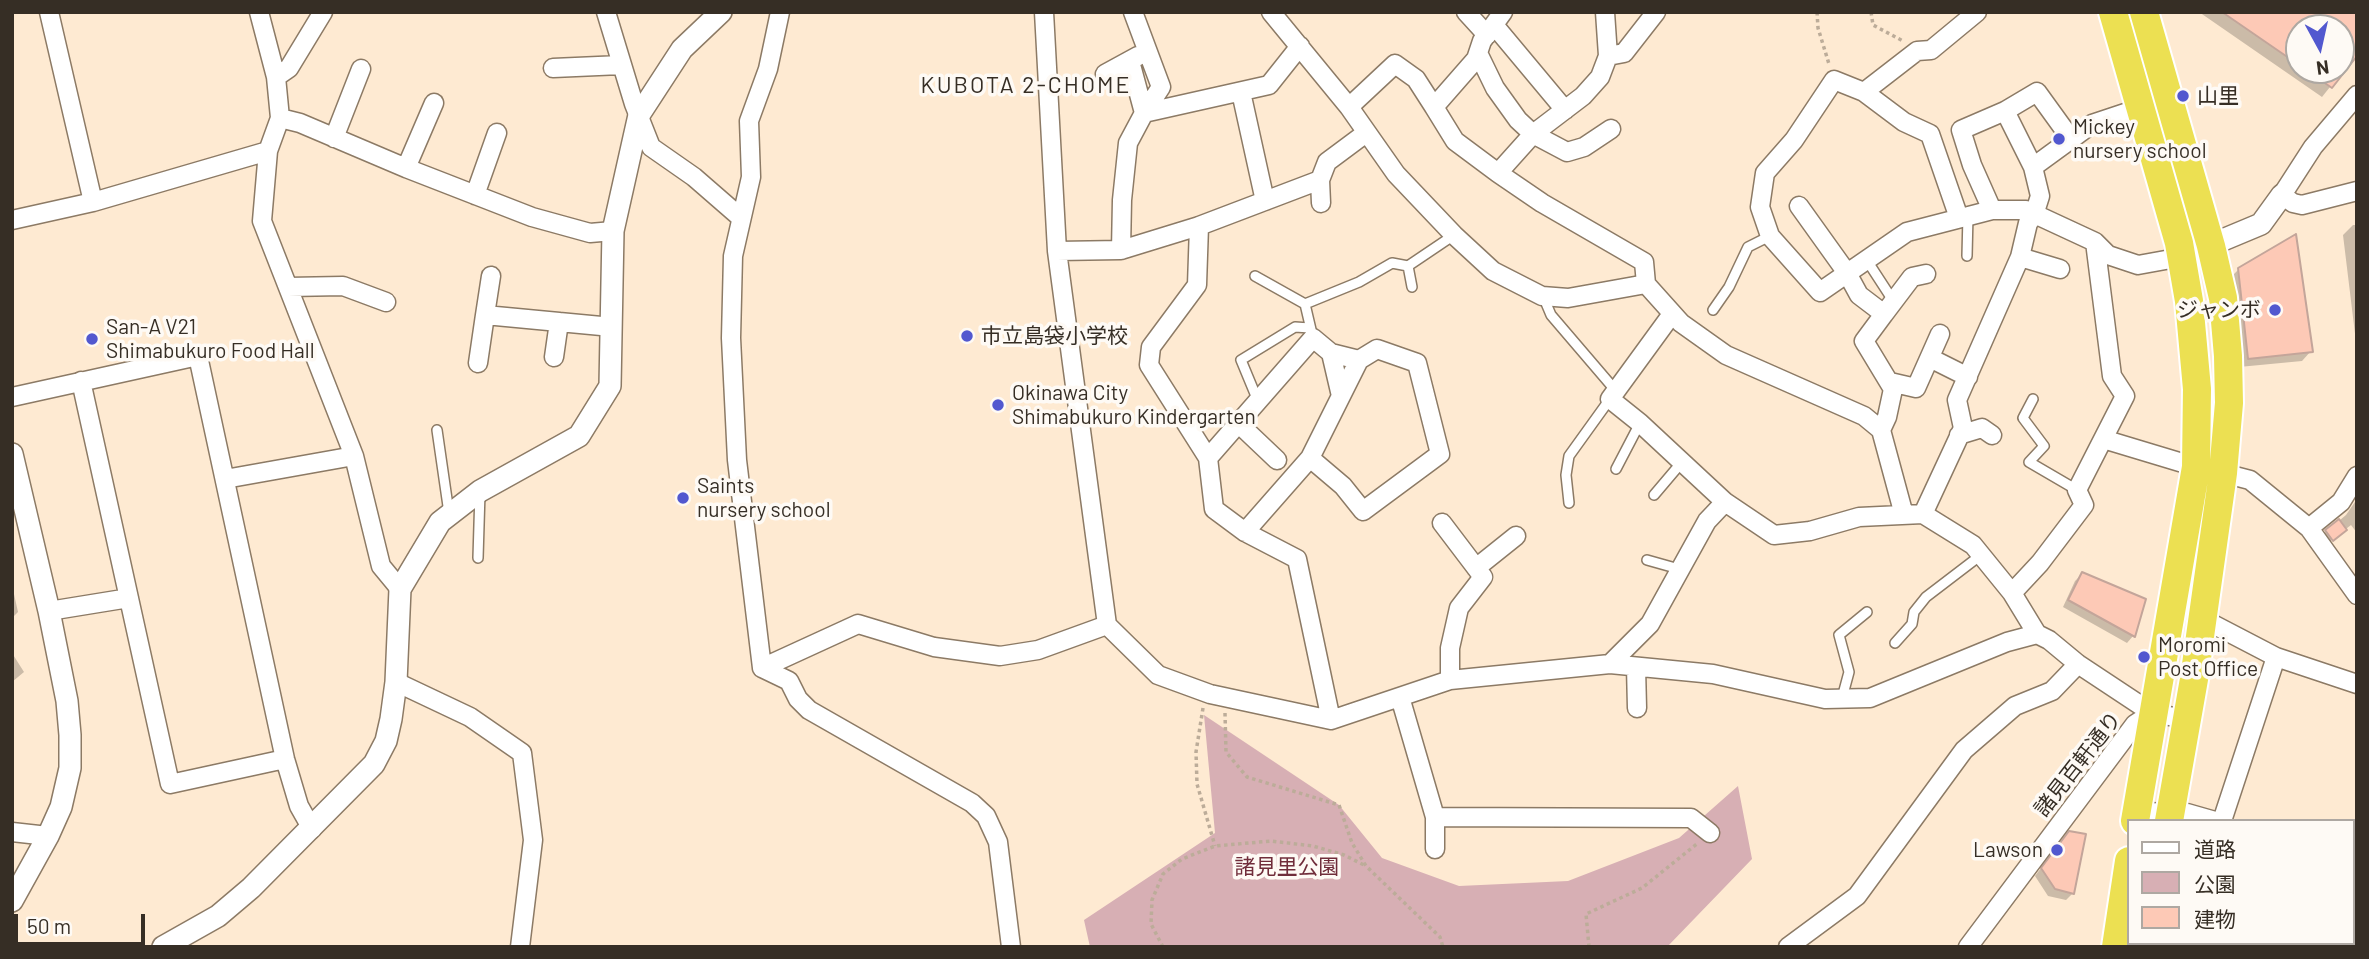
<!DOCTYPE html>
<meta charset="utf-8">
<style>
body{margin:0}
#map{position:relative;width:2369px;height:959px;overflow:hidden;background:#feead2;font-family:Barlow,"Noto Sans JP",sans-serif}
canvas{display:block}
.frame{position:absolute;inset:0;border:14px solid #362e25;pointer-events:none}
.legend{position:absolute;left:2127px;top:819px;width:228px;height:126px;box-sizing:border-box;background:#fefaf5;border:2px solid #aea8a2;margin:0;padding:9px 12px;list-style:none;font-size:21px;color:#362e25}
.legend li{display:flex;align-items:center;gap:14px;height:35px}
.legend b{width:35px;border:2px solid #aea8a2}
.north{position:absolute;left:2285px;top:14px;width:70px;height:70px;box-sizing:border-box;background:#fefaf5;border:2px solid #aea8a2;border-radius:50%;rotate:172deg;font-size:19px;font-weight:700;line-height:28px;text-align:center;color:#362e25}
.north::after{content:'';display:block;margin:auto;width:24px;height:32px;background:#5258cf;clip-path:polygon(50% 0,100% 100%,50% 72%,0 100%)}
.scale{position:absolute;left:14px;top:914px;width:131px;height:32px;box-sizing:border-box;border:4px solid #362e25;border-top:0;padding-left:9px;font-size:21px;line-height:24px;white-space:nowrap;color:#362e25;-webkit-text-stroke:5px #fefaf5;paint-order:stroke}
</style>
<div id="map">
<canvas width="2369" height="959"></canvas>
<div class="frame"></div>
<ul class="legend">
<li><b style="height:9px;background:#fff"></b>道路</li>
<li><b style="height:19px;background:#d7afb4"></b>公園</li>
<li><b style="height:19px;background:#fdc9b6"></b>建物</li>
</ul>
<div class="north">N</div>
<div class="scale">50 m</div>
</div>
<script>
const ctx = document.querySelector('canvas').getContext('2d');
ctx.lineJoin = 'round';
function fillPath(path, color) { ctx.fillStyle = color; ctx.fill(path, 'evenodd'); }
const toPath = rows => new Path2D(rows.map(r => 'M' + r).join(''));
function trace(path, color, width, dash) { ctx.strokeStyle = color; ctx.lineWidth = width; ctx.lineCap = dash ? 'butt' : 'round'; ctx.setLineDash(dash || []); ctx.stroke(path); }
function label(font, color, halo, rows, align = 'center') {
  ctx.font = font + ' Barlow,"Noto Sans JP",sans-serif'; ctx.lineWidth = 7; ctx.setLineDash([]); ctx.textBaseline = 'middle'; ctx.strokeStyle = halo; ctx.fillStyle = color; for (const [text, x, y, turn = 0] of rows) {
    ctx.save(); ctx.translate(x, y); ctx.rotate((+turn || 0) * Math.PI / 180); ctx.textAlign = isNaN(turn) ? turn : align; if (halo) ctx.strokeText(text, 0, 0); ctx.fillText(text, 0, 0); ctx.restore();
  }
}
fillPath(toPath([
 [1204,715,1339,805,1382,858,1459,886,1568,881,1679,838,1738,786,1752,859,1667,947,1090,947,1084,920,1215,833]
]), '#d7afb4');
fillPath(toPath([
 [2199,12,2357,12,2357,53,2322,97],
 [2299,28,2341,28,2341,70,2299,70],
 [2353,225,2357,225,2356,342,2343,235],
 [2239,269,2311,351,2302,361,2239,367,2229,279],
 [2357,499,2357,533,2351,525,2328,543,2322,535,2346,515],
 [2082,574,2144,600,2133,636,2127,643,2063,607,2075,581],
 [12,585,18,612,12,618],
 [12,653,24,672,12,682],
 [2062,840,2073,893,2066,900,2048,896,2035,876]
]), '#0003');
const building = toPath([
 [2222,12,2357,12,2357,56,2332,88,2306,70,2341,70,2341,28,2299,28,2299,65,2222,12],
 [2296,234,2313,352,2248,359,2238,268,2296,234],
 [2339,519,2347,530,2333,541,2325,530,2339,519],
 [2082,572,2146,599,2135,637,2068,600,2082,572],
 [2069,831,2086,834,2074,894,2055,889,2041,868,2069,831]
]);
fillPath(building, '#fdc9b6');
trace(building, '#c3a59a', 2);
const service = toPath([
 [1967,256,1968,215],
 [1866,259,1894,302],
 [1408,266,1412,287],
 [1255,276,1305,304],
 [1543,296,1551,315,1616,391],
 [1713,310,1729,287,1748,247,1770,236],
 [1313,338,1305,304,1359,282,1392,263,1408,266,1454,235],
 [2033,399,2023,418,2044,446,2029,462,2077,490],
 [1258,401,1241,360,1295,327,1310,328],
 [437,430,449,513],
 [1616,469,1640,423],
 [1654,495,1682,462],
 [1569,503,1566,475,1569,456,1610,399],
 [478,558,480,492],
 [1647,560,1679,569],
 [1895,643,1912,624,1914,612,1926,597,1981,555],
 [1842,698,1849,672,1839,635,1867,612]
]);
const minor = toPath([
 [49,12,93,202],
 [259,12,276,77,280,118,268,151,262,221,354,456,381,566,400,589],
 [606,12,634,104,651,147,694,177,740,217],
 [1044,12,1057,251,1107,625,1158,675,1210,694,1331,720,1450,680,1610,664,1713,674,1825,699,1870,698,2007,642,2037,634],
 [1133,12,1161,87,1144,113],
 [1271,12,1349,107,1396,174,1454,235,1493,271,1542,296,1568,298,1646,284,1681,323,1726,355,1864,416,1881,430,1904,515],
 [1466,12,1487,35],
 [1605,12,1608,56],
 [1977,12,1931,50,1917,51,1864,92,1834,80,1794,140,1765,173,1760,207,1770,236,1820,292,1907,232,1992,210,2026,210,2095,242,2108,255,2138,265,2182,257],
 [1494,25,1565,110],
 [1478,53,1495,88,1518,120,1533,134,1567,152,1584,147,1611,129],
 [1130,61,1144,113],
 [553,68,621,65],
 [1105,74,1138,56],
 [276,77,289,68,323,12],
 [1241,92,1265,201],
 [1864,92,1904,122,1930,134,1959,218],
 [2357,95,2313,147,2282,195,2293,203,2302,205,2357,191],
 [1349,107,1395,64,1416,79,1434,107,1476,59,1482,41,1503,12],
 [1434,107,1455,141,1498,173],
 [2005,111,2033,167],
 [280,118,300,123,406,168,532,217,590,233,613,231],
 [334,138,361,69],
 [406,168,434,103],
 [1320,180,1321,203],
 [475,195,497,133],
 [1799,206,1847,273,1859,295,1884,314,1864,341,1893,389,1887,417,1881,430],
 [1992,210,1972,165,1961,130,2005,111,2037,92,2071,139],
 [12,220,93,202,268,151],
 [1199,226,1197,285,1151,347,1149,365,1208,458,1214,509,1245,532,1297,559,1331,720],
 [1121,250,1122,200,1128,143,1144,113,1269,85,1300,46],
 [1057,251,1121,250,1199,226,1320,180,1327,162,1366,133],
 [2020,257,2060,269],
 [1646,284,1644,262,1542,203,1498,173,1533,134,1583,96,1600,77,1608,56,1624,53,1656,12],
 [288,287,343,286,386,302],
 [1672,314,1610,399,1640,423,1725,502,1774,535,1810,531,1859,517,1923,514,1973,545,2012,593,2037,634,2049,640,2078,664,2152,713,2186,719],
 [1884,314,1912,277,1926,274],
 [485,315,491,276],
 [1331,353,1341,396],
 [554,357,559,322],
 [1930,358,1968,377],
 [478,363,485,315,612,327],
 [81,381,170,784,285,759],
 [1890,382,1916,388,1940,334],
 [12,397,198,356,285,759,299,806,312,829],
 [1238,423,1277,460],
 [1959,435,1982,428,1992,435],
 [2103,439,2196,467],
 [1208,458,1313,338,1331,353,1359,360,1377,349,1417,363,1440,454,1363,511,1343,486,1310,458,1245,532],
 [1310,458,1359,360],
 [2223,473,2250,480,2309,528,2357,595],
 [225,479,354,456],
 [1923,514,1963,428,1957,400,2020,257,2028,223,2034,215,2040,196,2033,167,2092,124,2140,108],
 [1442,523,1483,577,1459,608,1450,648,1450,680],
 [2309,528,2341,502,2357,476],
 [1476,568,1516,536],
 [2012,593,2040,563,2084,505,2077,490,2125,396,2112,376,2095,242],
 [49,611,129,598],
 [2203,619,2276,657,2357,684],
 [1610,664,1650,624,1707,521,1725,502],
 [1636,667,1637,708],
 [762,668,737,460,731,338,733,256,751,177,749,121,768,69,780,12],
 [762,668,789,681,798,699,809,710,972,803,986,816,998,842,1011,947],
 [762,668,858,624,934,647,1000,656,1038,650,1107,625],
 [396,682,470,717,522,753,533,840,520,947],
 [1400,697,1435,817,1691,818,1710,833],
 [2136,812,2187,813,2215,821],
 [2222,821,2276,657],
 [12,832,48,836],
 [1435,849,1435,817],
 [2353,887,2357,888],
 [2336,945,2357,944],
 [1788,947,1857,896,1964,750,2015,706,2052,691,2078,664],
 [1968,947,2135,724,2152,713]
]);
const tertiary = toPath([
 [2182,257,2261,224,2282,195],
 [12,454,49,611,67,701,70,735,70,768,61,807,48,836,12,901],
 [163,947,218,916,251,888,374,764,386,741,391,719,396,682,400,589,440,522,480,491,579,436,610,386,613,231,639,115,682,49,721,12]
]);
const trunk = toPath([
 [2113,12,2179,243,2189,301,2197,389,2196,467,2135,821],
 [2144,12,2211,246,2223,298,2228,356,2229,403,2223,473,2194,679,2169,821],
 [2116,947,2129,861],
 [2147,947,2148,943]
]);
trace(service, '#8c7a65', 12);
trace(minor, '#8c7a65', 21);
trace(tertiary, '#8c7a65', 24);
trace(trunk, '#fff', 32);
trace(toPath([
 [1817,12,1818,28,1829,64],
 [1871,12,1873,25,1903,41],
 [1203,708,1196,752,1197,784,1215,846],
 [1225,713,1226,752,1247,777,1339,805,1352,843,1366,866,1440,937,1443,947],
 [1163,947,1151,924,1152,900,1163,874,1182,859,1215,846,1271,841,1313,846,1344,855,1364,865],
 [1589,947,1586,914,1642,888,1698,843]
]), '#bcac99', 3.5, [3.5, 3.5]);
trace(service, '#fff', 9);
trace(minor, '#fff', 18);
trace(tertiary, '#fff', 21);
trace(trunk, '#ece052', 28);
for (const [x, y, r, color] of [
 [2183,96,7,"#5258cf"],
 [2059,139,7,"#5258cf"],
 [2275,310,7,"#5258cf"],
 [967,336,7,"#5258cf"],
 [92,339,7,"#5258cf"],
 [998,405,7,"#5258cf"],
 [683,498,7,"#5258cf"],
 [2144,657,7,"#5258cf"],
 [2057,850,7,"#5258cf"]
]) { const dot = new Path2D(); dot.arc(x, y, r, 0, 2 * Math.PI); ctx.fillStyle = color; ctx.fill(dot); trace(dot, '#fefaf5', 2.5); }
label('21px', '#362e25', '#fefaf5', [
 ["山里",2197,96],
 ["Mickey",2073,127],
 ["nursery school",2073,151],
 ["ジャンボ",2261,310,"right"],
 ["San-A V21",106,327],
 ["Shimabukuro Food Hall",106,351],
 ["市立島袋小学校",981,336],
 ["Okinawa City",1012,393],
 ["Shimabukuro Kindergarten",1012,417],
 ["Saints",697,486],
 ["nursery school",697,510],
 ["Moromi",2158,645],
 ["Post Office",2158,669],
 ["Lawson",2043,850,"right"]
], 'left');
label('21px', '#362e25', '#fefaf5', [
 ["諸見百軒通り",2078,764,-52]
]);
label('21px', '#702d3b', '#fefaf5', [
 ["諸見里公園",1287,867]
]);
ctx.letterSpacing = '2px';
label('23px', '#362e25', '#fefaf5', [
 ["KUBOTA 2-CHOME",1026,85]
]);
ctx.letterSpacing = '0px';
</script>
